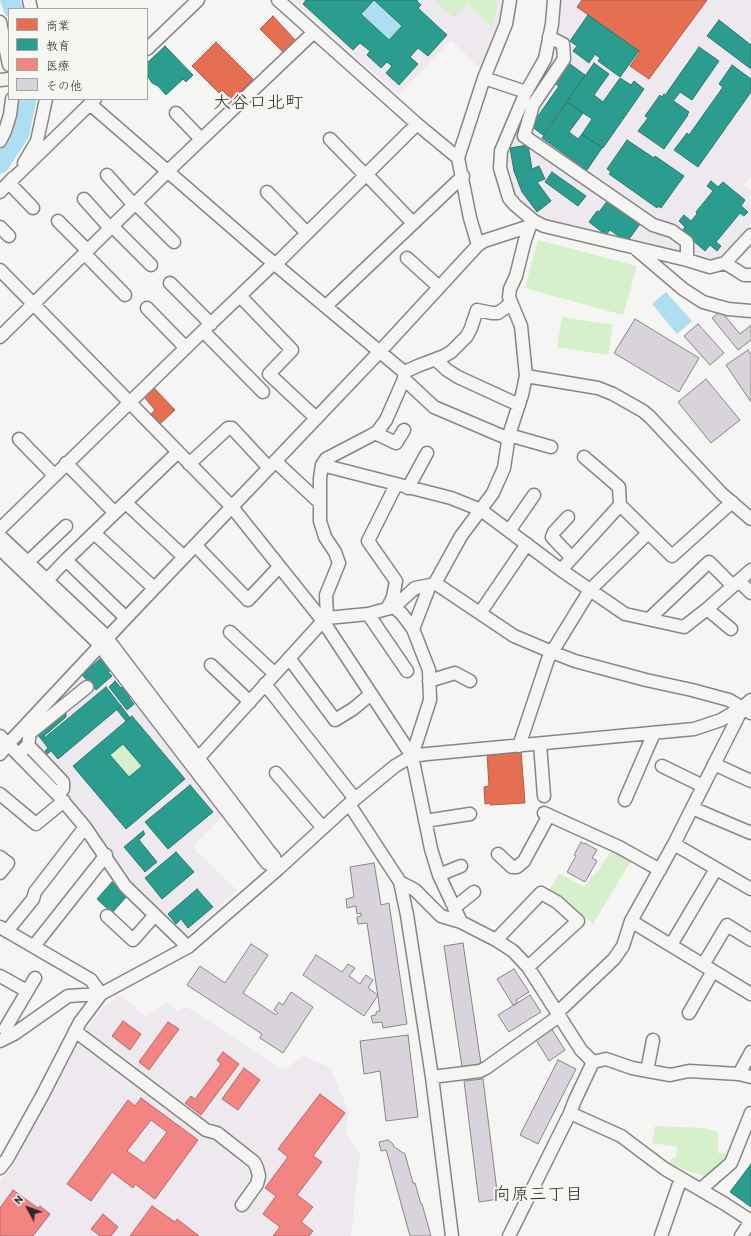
<!DOCTYPE html>
<meta charset="utf-8">
<style>
body{margin:0}
#map{position:relative;width:751px;height:1236px;overflow:hidden;background:#f5f5f3;font-family:Itim,"Klee One",sans-serif}
canvas{display:block}
.legend{position:absolute;left:8px;top:8px;width:140px;height:92px;box-sizing:border-box;background:#f6f6f2;border:1px solid #a5a5a2;margin:0;padding:5px 7px;list-style:none;font-size:12px;color:#2b2b2b}
.legend li{display:flex;align-items:center;gap:8px;height:20px}
.legend b{width:20px;border:1px solid #a5a5a2}
.north{position:absolute;left:8px;top:1188px;width:40px;height:40px;-webkit-text-stroke:3px #f6f6f2;paint-order:stroke;rotate:311deg;font-size:11px;font-weight:700;line-height:16px;text-align:center;color:#2b2b2b}
.north::after{content:'';display:block;margin:auto;width:14px;height:18px;background:#2b2b2b;clip-path:polygon(50% 0,100% 100%,50% 72%,0 100%)}
</style>
<div id="map">
<canvas width="751" height="1236"></canvas>
<ul class="legend">
<li><b style="height:11px;background:#e76f51"></b>商業</li>
<li><b style="height:11px;background:#2a9d8f"></b>教育</li>
<li><b style="height:11px;background:#f28482"></b>医療</li>
<li><b style="height:11px;background:#d9d3db"></b>その他</li>
</ul>
<div class="north">N</div>
</div>
<script>
const ctx = document.querySelector('canvas').getContext('2d');
ctx.lineJoin = 'round';
function fillPath(path, color) { ctx.fillStyle = color; ctx.fill(path, 'evenodd'); }
const toPath = rows => new Path2D(rows.map(r => 'M' + r).join(''));
function trace(path, color, width, dash) { ctx.strokeStyle = color; ctx.lineWidth = width; ctx.lineCap = dash ? 'butt' : 'round'; ctx.setLineDash(dash || []); ctx.stroke(path); }
function label(font, color, halo, rows, align = 'center') {
  ctx.font = font + ' Itim,"Klee One",sans-serif'; ctx.lineWidth = 4; ctx.setLineDash([]); ctx.textBaseline = 'middle'; ctx.strokeStyle = halo; ctx.fillStyle = color; for (const [text, x, y, turn = 0] of rows) {
    ctx.save(); ctx.translate(x, y); ctx.rotate((+turn || 0) * Math.PI / 180); ctx.textAlign = isNaN(turn) ? turn : align; if (halo) ctx.strokeText(text, 0, 0); ctx.fillText(text, 0, 0); ctx.restore();
  }
}
fillPath(toPath([
 [292,0,507,0,503,24,482,71,451,40,399,95],
 [557,0,751,0,751,176,744,185,751,191,751,225,724,256,712,260,654,249,543,220,520,203,513,194,505,168,507,145,529,97,549,64],
 [99,653,104,658,222,817,192,847,237,890,187,936,183,935,126,882,71,799,21,748,21,737],
 [120,994,146,1017,166,1003,177,1011,187,1007,283,1070,304,1056,331,1068,349,1113,346,1134,360,1154,351,1236,0,1236,0,1181,13,1165,84,1033,102,1009]
]), '#eee9ee');
fillPath(toPath([
 [435,0,499,0,492,27,468,4,454,18],
 [538,240,637,266,623,315,525,288],
 [562,317,613,325,608,355,557,347],
 [123,744,142,766,129,777,110,755],
 [613,848,631,861,593,924,550,889,559,873,584,887,591,877,597,872],
 [655,1126,704,1128,718,1132,718,1153,730,1154,726,1162,707,1176,690,1172,670,1164,671,1159,676,1157,677,1147,652,1143]
]), '#d6f0cb');
fillPath(toPath([
 [374,0,402,26,389,40,361,14],
 [666,292,692,321,677,334,652,304]
]), '#aedef2');
const shops = toPath([
 [582,0,707,0,649,79,630,66,640,52,577,7,582,0],
 [273,16,296,41,284,53,260,29,273,16],
 [216,42,253,79,232,100,222,90,219,93,192,66,216,42],
 [154,388,175,410,160,424,151,414,155,410,144,397,154,388],
 [521,751,525,803,490,805,490,803,485,804,484,787,489,786,487,753,521,751]
]);
fillPath(shops, '#e76f51');
trace(shops, '#af5b46', 1);
const schools = toPath([
 [306,0,374,0,361,14,389,40,402,26,374,0,417,0,417,1,421,5,418,8,447,35,428,56,418,48,410,57,418,64,399,85,386,73,392,66,387,62,381,68,367,55,370,51,360,43,353,50,303,4,306,0],
 [588,15,639,51,620,77,598,61,600,58,595,54,589,63,573,51,577,46,570,41,588,15],
 [719,20,751,45,751,69,707,36,719,20],
 [165,46,193,75,186,82,183,79,166,95,158,86,152,83,147,75,147,63,165,46],
 [699,47,719,61,692,100,680,92,674,100,666,94,699,47],
 [566,61,585,75,543,135,531,126,559,86,552,82,566,61],
 [594,63,609,74,594,95,603,102,620,78,631,85,634,81,644,89,603,148,582,134,592,119,567,102,594,63],
 [732,65,751,79,751,92,698,167,674,150,687,133,689,135,723,87,719,84,732,65],
 [664,94,689,112,687,115,688,115,664,149,638,131,648,118,645,116,660,95,662,97,664,94],
 [567,102,583,113,569,132,578,139,582,134,602,148,587,170,542,138,567,102],
 [627,140,654,158,655,156,684,176,661,208,658,206,657,208,609,174,611,172,607,169,627,140],
 [528,145,532,169,539,166,545,179,537,182,551,201,537,212,522,192,514,171,510,148,528,145],
 [552,172,586,196,578,206,545,182,552,172],
 [711,181,718,187,723,182,745,200,741,206,748,212,744,216,740,213,716,242,721,246,717,251,710,245,705,251,682,231,685,227,679,221,684,215,691,221,697,214,696,212,713,191,707,186,711,181],
 [608,200,640,224,627,242,610,230,606,235,589,222,597,211,599,212,608,200],
 [101,658,111,670,108,672,112,676,96,690,82,675,101,658],
 [115,681,121,688,123,687,130,697,129,698,134,704,127,710,109,687,115,681],
 [106,687,121,706,58,759,51,751,47,754,45,751,48,748,42,740,106,687],
 [121,706,130,718,126,721,117,710,121,706],
 [66,711,66,717,44,736,45,738,42,740,35,732,66,711],
 [132,716,185,779,126,829,73,766,132,716],
 [123,744,142,766,129,777,110,755,123,744],
 [190,785,213,812,168,849,145,822,190,785],
 [143,831,145,834,139,840,157,862,145,872,124,847,143,831],
 [176,852,194,872,162,899,145,878,176,852],
 [112,882,127,896,112,913,97,899,112,882],
 [197,889,213,907,188,928,181,919,176,924,168,914,197,889],
 [751,1164,751,1207,730,1192,751,1164]
]);
fillPath(schools, '#2a9d8f');
trace(schools, '#2a7b71', 1);
const health = toPath([
 [123,1021,141,1034,130,1050,112,1036,123,1021],
 [168,1022,179,1029,149,1070,139,1062,168,1022],
 [223,1052,239,1064,201,1115,185,1103,191,1096,195,1099,221,1064,217,1060,223,1052],
 [244,1068,260,1080,238,1110,222,1099,244,1068],
 [320,1094,345,1113,313,1156,322,1162,297,1195,313,1207,301,1222,313,1231,309,1236,273,1236,280,1227,263,1214,276,1196,265,1188,288,1157,278,1149,320,1094],
 [141,1098,198,1140,155,1199,135,1184,133,1188,112,1172,91,1201,67,1184,128,1100,135,1106,141,1098],
 [151,1120,167,1132,144,1163,127,1151,151,1120],
 [13,1190,38,1208,40,1206,50,1214,33,1236,0,1236,0,1208,13,1190],
 [152,1206,175,1222,177,1219,199,1236,130,1236,152,1206],
 [103,1214,118,1227,111,1236,100,1236,91,1229,103,1214]
]);
fillPath(health, '#f28482');
trace(health, '#b66968', 1);
trace(toPath([
 [10,0,13,9],
 [0,164,20,133,27,99]
]), '#aedef2', 19);
const building = toPath([
 [721,311,740,334,751,325,751,340,738,350,712,318,721,311],
 [635,319,699,358,679,392,614,353,635,319],
 [698,324,724,353,710,365,684,336,698,324],
 [748,350,751,355,751,402,726,365,748,350],
 [706,379,740,420,711,443,678,402,706,379],
 [581,842,584,844,585,843,597,850,592,858,597,861,585,882,567,872,576,856,574,855,581,842],
 [374,863,381,905,389,903,407,1024,383,1028,382,1022,373,1023,371,1016,376,1015,376,1012,380,1011,367,923,358,924,357,917,361,916,361,913,357,914,356,906,347,908,346,899,354,897,350,867,374,863],
 [463,943,481,1064,462,1067,444,946,463,943],
 [251,944,268,955,243,993,276,1015,278,1013,274,1010,279,1002,283,1005,291,992,313,1007,283,1053,260,1038,262,1034,187,985,200,966,225,983,251,944],
 [316,955,342,972,348,964,355,968,349,976,360,984,366,975,373,980,368,988,378,995,364,1016,303,975,316,955],
 [514,969,529,992,516,1000,518,1003,513,1005,497,979,514,969],
 [530,995,541,1012,509,1032,498,1015,530,995],
 [551,1028,565,1050,549,1061,535,1038,551,1028],
 [408,1035,418,1117,386,1121,380,1071,364,1074,360,1041,408,1035],
 [558,1060,576,1069,538,1144,520,1135,558,1060],
 [483,1079,498,1199,479,1202,464,1081,483,1079],
 [388,1140,393,1144,394,1147,405,1154,413,1183,415,1183,421,1204,422,1204,431,1236,410,1236,389,1160,386,1150,381,1151,379,1142,388,1140]
]);
fillPath(building, '#d9d3db');
trace(building, '#868685', 1);
const minor = toPath([
 [29,0,31,9],
 [278,0,417,124,458,158],
 [0,22,9,65],
 [549,37,563,44,564,59,533,105,524,136,653,225,672,231,687,242,687,260],
 [147,49,198,0],
 [484,78,526,92],
 [0,80,9,79],
 [90,104,264,255,404,372,404,379,434,407,509,439],
 [176,113,201,139],
 [330,139,365,175],
 [0,141,5,131,10,115,12,99],
 [24,163,37,141,46,99],
 [366,174,413,223],
 [107,175,134,205],
 [0,192,13,178],
 [267,192,307,233],
 [84,199,110,228],
 [135,203,174,242],
 [33,208,9,183,95,99],
 [58,221,87,250],
 [534,221,515,205,509,198,500,168,501,151,526,92,545,59,552,24,554,0],
 [112,226,151,265],
 [0,227,9,236],
 [478,245,470,218,458,158,484,78,506,24,510,0],
 [637,250,683,289,703,302,728,309,751,311],
 [84,253,125,295],
 [407,258,439,287],
 [725,263,744,275,751,275],
 [0,270,232,507,323,621,412,756,431,849,439,875,461,922],
 [170,283,211,324],
 [240,296,292,350,269,374,316,418],
 [326,306,463,176],
 [147,308,186,348],
 [203,331,263,392],
 [0,337,168,171,314,32],
 [436,360,447,370,458,377,519,405],
 [404,372,420,365,444,356,451,352,467,336,471,328,477,310,492,313,498,313,505,308,511,302],
 [526,376,598,388,613,394,643,411,650,417,722,494,751,519],
 [375,433,396,443,404,430],
 [509,435,551,447],
 [19,439,54,475],
 [584,457,619,487,620,505],
 [275,461,319,502],
 [66,463,115,513],
 [189,464,228,428,232,428,269,468],
 [322,465,451,498,481,510,561,570,625,614,684,627,707,609,751,570],
 [408,488,427,453],
 [126,503,184,557],
 [568,517,554,532,552,537,572,558],
 [0,529,203,331,270,267,278,262,417,124],
 [509,531,534,495],
 [94,533,154,588],
 [0,536,103,633,269,851,274,857,278,869],
 [195,545,248,600,279,567],
 [0,549,96,641,267,863,278,869],
 [66,560,126,618],
 [28,562,66,526],
 [561,570,620,505,672,556,732,502],
 [47,580,66,560,178,452],
 [739,581,751,593],
 [435,583,514,636,552,652,575,661,646,680,692,690,729,700,751,713],
 [394,607,402,614,413,629],
 [387,609,393,597,396,581,368,541,396,485],
 [707,609,731,629],
 [480,613,527,544],
 [368,614,407,671],
 [327,618,326,595,339,563,335,552,325,537,320,521,320,478,322,465,326,459,370,436,378,431,386,420,404,379],
 [649,619,709,562,733,586],
 [230,632,275,674],
 [289,658,335,720,353,709,371,694],
 [211,665,250,702],
 [429,681,455,673,470,681],
 [265,684,355,799],
 [0,736,58,795,85,827,125,886,188,947],
 [540,744,544,796],
 [28,745,30,733,87,687],
 [519,746,548,659,552,652,590,590,648,533],
 [23,750,28,745,63,782,63,789,58,795],
 [0,754,8,744,126,618,385,346,478,245,484,241,530,226,534,221,544,226,687,260,710,267,725,263,751,235],
 [412,756,430,700,429,670,413,629,430,585,435,583,461,536,493,493,504,468,509,435,522,395,526,376,521,326,509,297,510,289,516,276,525,240,530,226],
 [193,764,323,621,327,618,368,614,394,607,415,588,430,585],
 [714,764,751,781],
 [662,766,703,786],
 [276,773,323,828],
 [0,794,36,824,64,801],
 [625,800,654,733],
 [349,804,400,882,407,915,432,1077,452,1236],
 [692,808,751,833],
 [544,813,619,847,660,870],
 [425,821,470,814],
 [674,844,751,889],
 [498,854,512,867,517,867,524,861,549,815],
 [0,857,8,863,0,873],
 [439,875,461,866],
 [400,882,415,890,441,916,461,922,496,940,513,951,528,967,581,1050,593,1062,575,1100,570,1113,509,1236],
 [454,908,474,892],
 [107,916,133,940,155,915],
 [631,921,751,994],
 [0,927,91,980,101,994],
 [7,931,33,899,35,892,85,827],
 [496,940,541,893,557,902,578,921,528,967],
 [671,945,716,869],
 [34,946,106,855],
 [703,965,727,925,751,940],
 [0,976,27,991],
 [557,1013,614,959,623,946,631,921,674,844,743,707],
 [689,1013,713,971],
 [5,1029,35,978],
 [75,1031,206,1130,217,1133,254,1162,257,1168,259,1176,257,1184,242,1205],
 [0,1041,14,1034,68,996,101,994],
 [593,1062,606,1059,632,1068,670,1075,689,1071,739,1074,751,1077],
 [647,1071,653,1040],
 [739,1074,751,1052],
 [432,1077,480,1071,486,1068,559,1016],
 [570,1113,621,1136,665,1169,725,1204,751,1221,741,1236],
 [0,1168,7,1159,42,1096,80,1022,101,994,188,947,278,869,349,804,395,766,412,756,427,754,694,729,721,720,743,707,751,700],
 [701,1189,731,1163,751,1113],
 [661,1236,681,1178]
]);
trace(minor, '#868685', 15);
trace(minor, '#f5f5f3', 12);
label('18px', '#2b2b2b', '#f6f6f2', [
 ["大谷口北町",258,103],
 ["向原三丁目",538,1195]
]);
</script>
